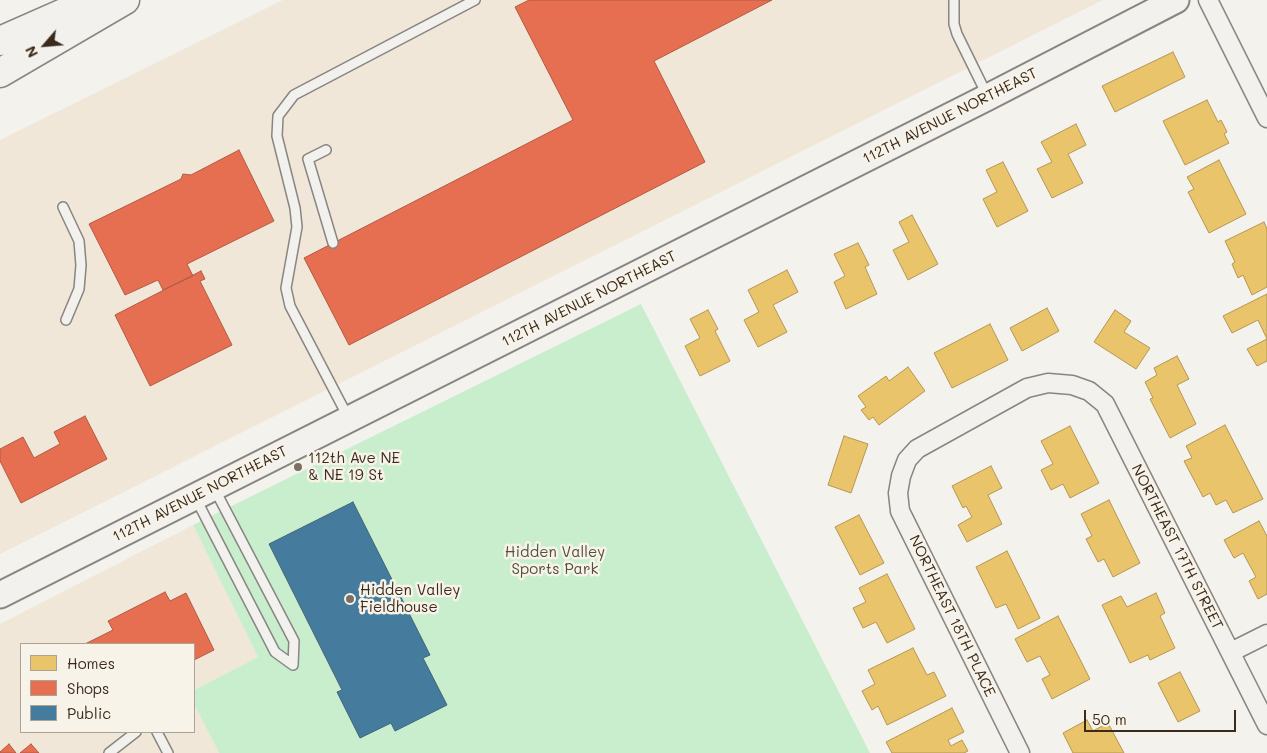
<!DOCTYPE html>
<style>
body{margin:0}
#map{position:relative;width:1267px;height:753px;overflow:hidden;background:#f4f2ec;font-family:Mali,sans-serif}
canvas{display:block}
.legend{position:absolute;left:20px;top:643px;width:175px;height:90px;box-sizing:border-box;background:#f7f3e8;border:1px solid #aca397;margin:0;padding:6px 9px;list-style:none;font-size:15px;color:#3b2a1e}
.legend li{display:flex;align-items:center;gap:10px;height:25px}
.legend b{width:25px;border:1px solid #aca397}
.north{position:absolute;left:20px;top:20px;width:50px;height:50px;-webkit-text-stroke:4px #f7f3e8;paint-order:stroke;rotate:243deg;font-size:14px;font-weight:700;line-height:20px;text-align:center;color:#3b2a1e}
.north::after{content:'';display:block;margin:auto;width:18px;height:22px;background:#3b2a1e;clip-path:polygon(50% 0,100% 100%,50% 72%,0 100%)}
.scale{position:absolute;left:1084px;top:710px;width:152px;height:22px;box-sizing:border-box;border:2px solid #3b2a1e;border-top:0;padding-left:6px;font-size:15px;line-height:18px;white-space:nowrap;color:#3b2a1e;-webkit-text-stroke:4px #f7f3e8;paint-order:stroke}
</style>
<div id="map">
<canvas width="1267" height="753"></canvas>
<ul class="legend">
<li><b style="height:14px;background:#e9c46a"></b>Homes</li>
<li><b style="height:14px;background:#e76f51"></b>Shops</li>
<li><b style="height:14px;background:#457b9d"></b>Public</li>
</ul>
<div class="north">N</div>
<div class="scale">50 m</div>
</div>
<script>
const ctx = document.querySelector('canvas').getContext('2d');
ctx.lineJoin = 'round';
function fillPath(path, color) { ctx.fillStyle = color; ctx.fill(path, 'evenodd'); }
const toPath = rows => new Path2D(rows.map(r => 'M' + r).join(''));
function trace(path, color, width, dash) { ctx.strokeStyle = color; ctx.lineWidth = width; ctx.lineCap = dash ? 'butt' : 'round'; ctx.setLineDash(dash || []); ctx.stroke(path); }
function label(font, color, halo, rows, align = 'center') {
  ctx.font = font + ' Mali,sans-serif'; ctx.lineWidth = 5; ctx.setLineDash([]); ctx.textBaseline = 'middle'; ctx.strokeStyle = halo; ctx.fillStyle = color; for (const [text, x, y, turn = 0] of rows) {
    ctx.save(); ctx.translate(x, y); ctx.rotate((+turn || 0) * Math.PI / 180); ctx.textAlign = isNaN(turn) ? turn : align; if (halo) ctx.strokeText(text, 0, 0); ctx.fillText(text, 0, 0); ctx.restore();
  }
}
fillPath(toPath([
 [283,0,1103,0,0,554,0,140],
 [193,525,258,657,194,690,194,644,21,644,21,732,194,732,194,704,219,753,0,753,0,624]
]), '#f0e7d9');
fillPath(toPath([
 [641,304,870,753,219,753,194,704,194,690,258,657,193,525]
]), '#c9eecd');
const homes = toPath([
 [1173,52,1185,77,1115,112,1102,86,1173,52],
 [1207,100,1218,122,1221,120,1227,132,1224,134,1229,143,1185,165,1163,121,1207,100],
 [1076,124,1086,145,1068,154,1083,183,1052,198,1037,169,1052,162,1041,142,1076,124],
 [1219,160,1246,214,1209,233,1188,192,1194,189,1187,177,1219,160],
 [1003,162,1028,211,997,227,983,199,997,192,986,170,1003,162],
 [912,215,938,264,908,280,893,250,909,242,899,222,912,215],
 [1264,222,1267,229,1267,287,1252,295,1243,275,1238,278,1232,264,1235,262,1225,241,1264,222],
 [858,243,869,265,865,267,877,294,846,309,834,282,845,276,834,254,858,243],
 [787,270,798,292,773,305,787,332,758,347,744,320,759,312,748,290,787,270],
 [1267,294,1267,361,1257,366,1247,349,1267,339,1258,320,1232,333,1223,316,1267,294],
 [1047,308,1059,331,1022,351,1010,328,1047,308],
 [708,310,718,329,715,331,730,361,700,376,685,346,700,338,690,319,708,310],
 [1115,310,1131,321,1124,332,1150,348,1136,369,1094,342,1115,310],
 [990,324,1008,360,952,388,934,353,990,324],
 [1177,356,1189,379,1177,385,1196,424,1170,438,1150,399,1153,398,1145,382,1157,375,1154,368,1177,356],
 [908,367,925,391,879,425,873,417,869,420,861,410,866,407,858,396,886,376,889,381,908,367],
 [1225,425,1263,499,1233,513,1226,500,1216,505,1210,493,1203,497,1184,461,1192,458,1186,446,1225,425],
 [1070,426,1099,483,1070,498,1063,484,1051,490,1041,470,1053,464,1041,441,1070,426],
 [844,436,868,444,851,493,828,485,844,436],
 [991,466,1002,488,988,495,1002,524,967,542,958,525,972,517,966,506,963,508,952,486,991,466],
 [1109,500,1140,563,1113,577,1104,559,1098,562,1086,539,1092,536,1081,514,1109,500],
 [859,515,884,563,860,575,835,527,859,515],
 [1259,521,1267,536,1267,594,1258,599,1249,581,1256,577,1243,553,1234,558,1224,540,1259,521],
 [1007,551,1040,618,1018,629,1006,604,996,608,976,567,1007,551],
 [887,574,915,629,887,643,876,622,863,628,853,608,866,602,859,588,887,574],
 [1156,593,1165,613,1160,616,1175,648,1150,660,1148,655,1130,663,1102,605,1121,596,1127,607,1156,593],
 [1058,616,1090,679,1052,699,1042,679,1050,675,1040,656,1027,662,1015,639,1058,616],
 [913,648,927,675,934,672,946,696,887,725,878,706,872,710,862,691,875,684,868,670,913,648],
 [1180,672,1200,711,1178,722,1158,683,1180,672],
 [952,708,964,732,948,740,951,746,962,740,968,751,964,753,892,753,886,742,952,708],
 [1087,720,1093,731,1108,723,1124,753,1073,753,1063,733,1087,720]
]);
fillPath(homes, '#e9c46a');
trace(homes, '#b59653', 1);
const shops = toPath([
 [529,0,772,0,654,61,705,162,349,345,304,258,573,120,515,7,529,0],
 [239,150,274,221,187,264,193,276,163,290,158,280,125,295,89,224,181,179,183,174,191,175,239,150],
 [201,271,205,279,200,281,232,345,150,386,115,315,201,271],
 [85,416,107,459,21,503,0,461,0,449,23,437,34,458,60,444,54,432,85,416],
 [165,592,170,601,186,593,214,650,194,660,194,644,85,644,113,630,108,621,165,592],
 [9,744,16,753,0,753,0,752,9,744],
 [31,744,39,753,20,753,31,744]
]);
fillPath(shops, '#e76f51');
trace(shops, '#b35a42', 1);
const public = toPath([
 [353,502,430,655,423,658,447,705,395,731,391,723,360,738,337,692,342,690,269,544,353,502]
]);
fillPath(public, '#457b9d');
trace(public, '#426377', 1);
const lane = toPath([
 [954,0,954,24,957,34,987,95],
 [326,150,308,159,333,243],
 [63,207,79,241,81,265,79,289,66,320],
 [349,419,290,306,286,288,297,227,295,208,277,136,278,116,294,95,475,0],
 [214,488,294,641,293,665],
 [195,497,275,652,293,665],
 [157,732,168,753],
 [109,753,136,732]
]);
const street = toPath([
 [1208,0,1267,118],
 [1231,652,1267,634],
 [1020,753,900,511,898,493,901,476,907,460,917,449,1027,388,1048,383,1072,385,1089,391,1105,404,1267,725]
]);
const secondary = toPath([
 [0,595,988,97,1176,0]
]);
const highway = toPath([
 [0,41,93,0],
 [0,73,125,0]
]);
trace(lane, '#898580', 12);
trace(street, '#898580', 21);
trace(secondary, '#898580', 29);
trace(highway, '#898580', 31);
trace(lane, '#f2f1ed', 9);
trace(street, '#f2f1ed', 18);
trace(secondary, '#f2f1ed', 25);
trace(highway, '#f2f1ed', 28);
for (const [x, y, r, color] of [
 [298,467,5,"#7c7066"],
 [350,599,5,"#7c7066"]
]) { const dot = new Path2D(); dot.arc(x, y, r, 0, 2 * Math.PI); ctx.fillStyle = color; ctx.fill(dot); trace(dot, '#f7f3e8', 2); }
label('15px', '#3b2a1e', '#f7f3e8', [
 ["112TH AVENUE NORTHEAST",950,116,-27],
 ["112TH AVENUE NORTHEAST",589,299,-27],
 ["112TH AVENUE NORTHEAST",200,494,-27],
 ["NORTHEAST 17TH STREET",1177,547,63],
 ["NORTHEAST 18TH PLACE",952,616,64]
]);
label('15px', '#3b2a1e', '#f7f3e8', [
 ["112th Ave NE",308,458],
 ["& NE 19 St",308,475],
 ["Hidden Valley",360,590],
 ["Fieldhouse",360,607]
], 'left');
label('15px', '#50503c', '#f7f3e8', [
 ["Hidden Valley",555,552],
 ["Sports Park",555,569]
]);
</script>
